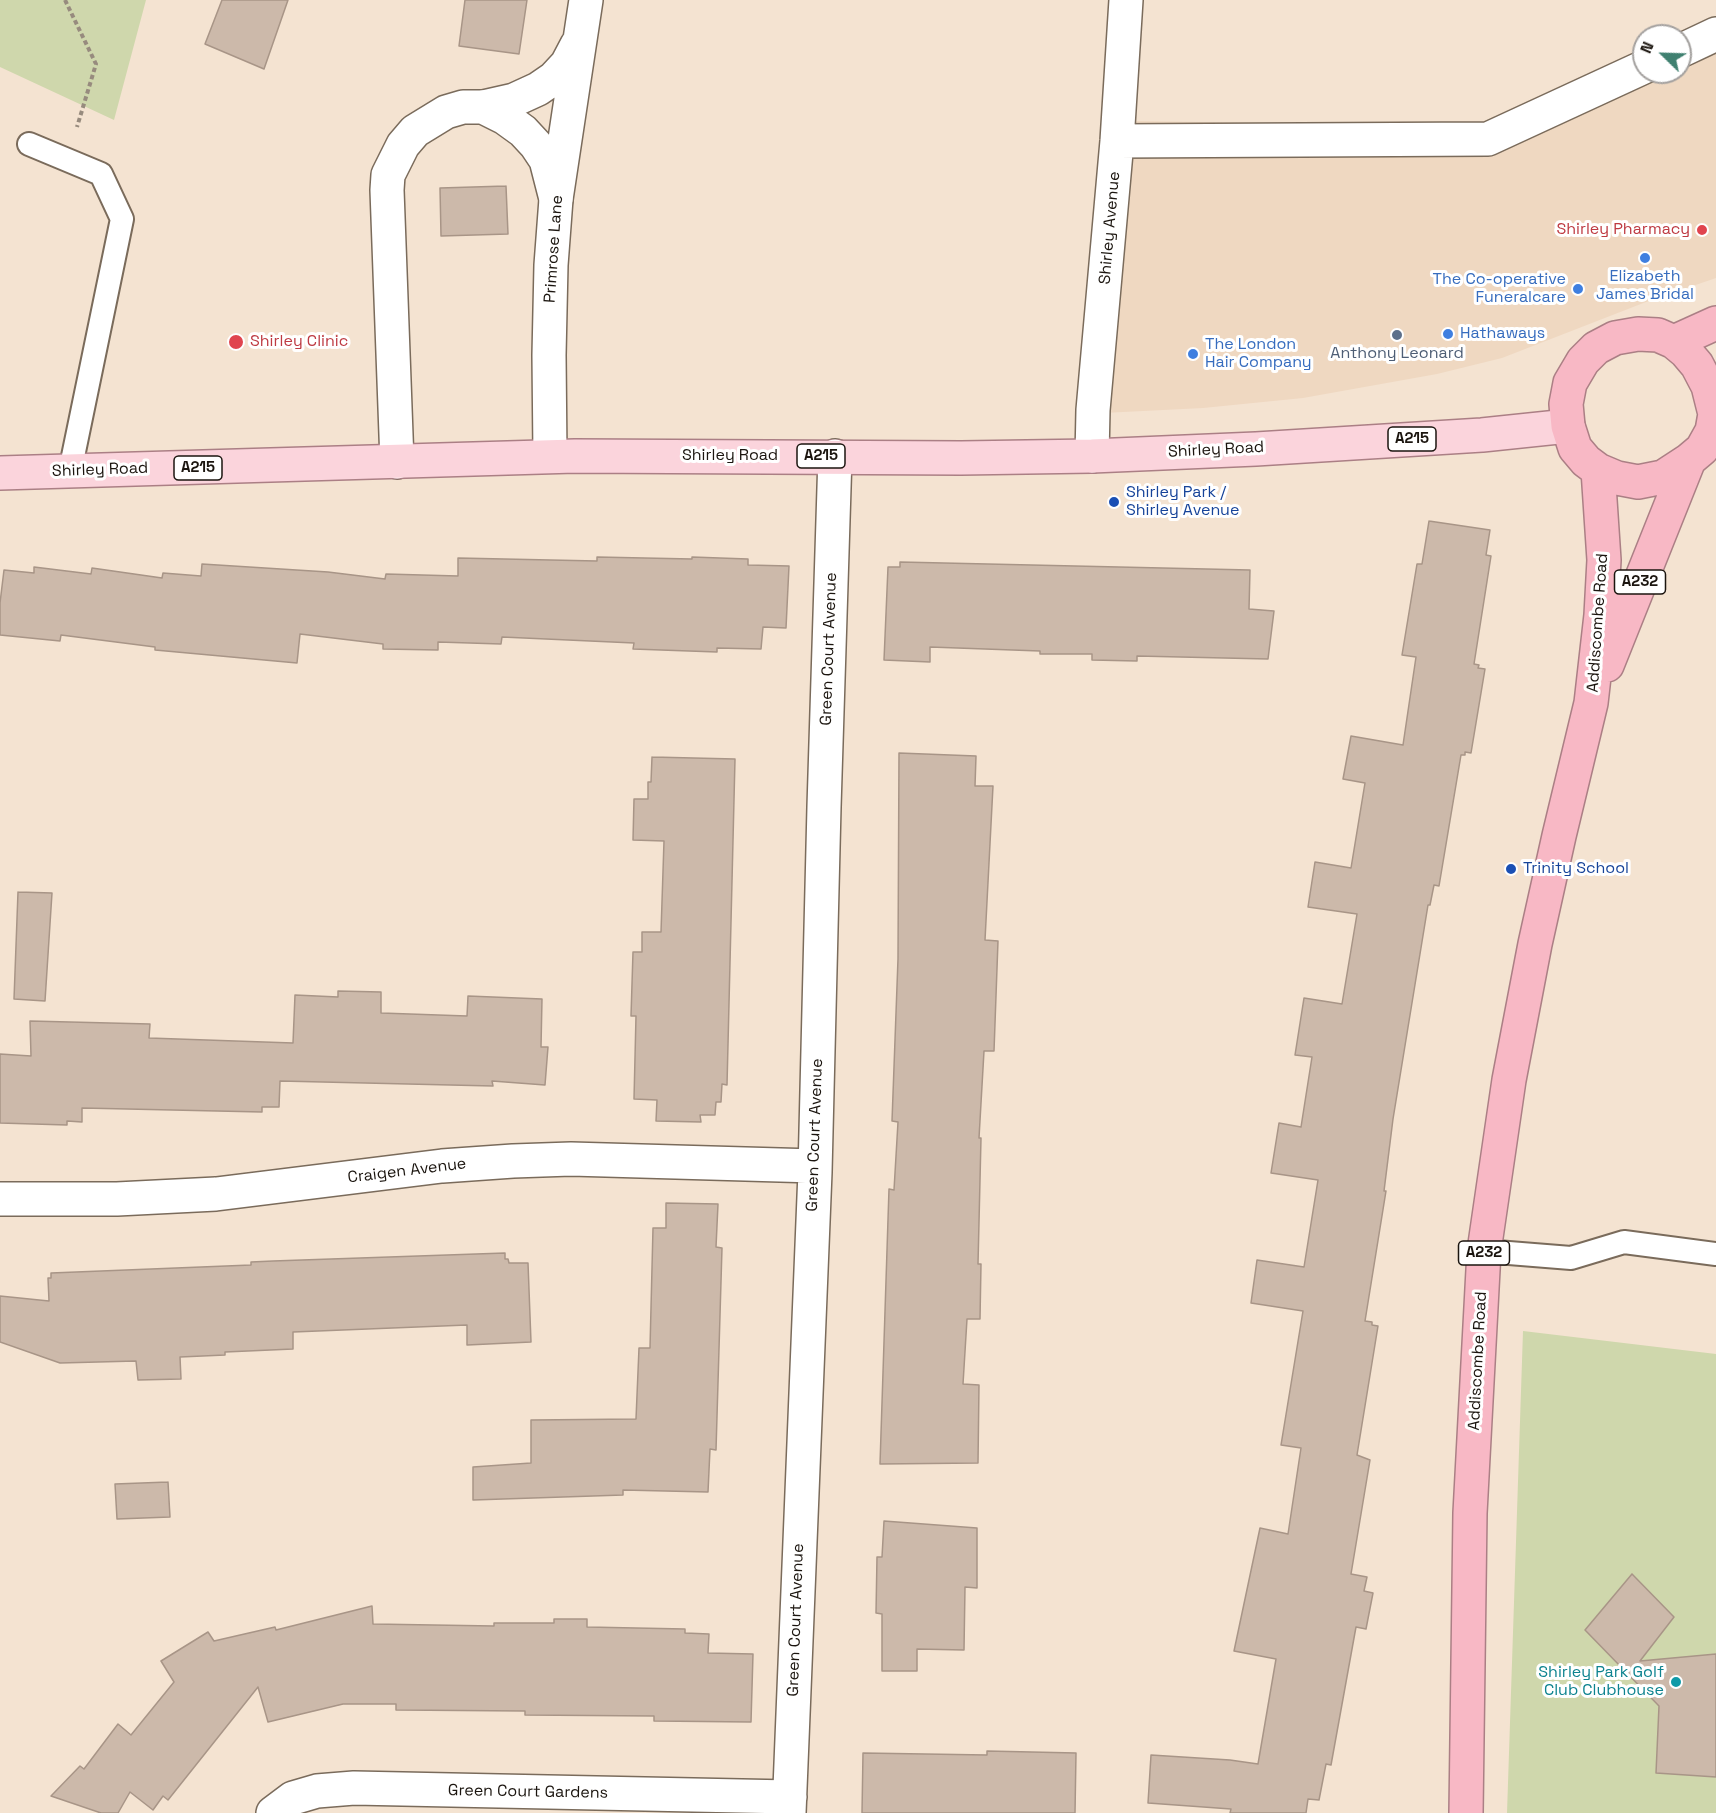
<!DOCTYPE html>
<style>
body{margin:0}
#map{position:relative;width:1716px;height:1813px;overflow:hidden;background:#f4e3d1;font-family:"Space Grotesk",sans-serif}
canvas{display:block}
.north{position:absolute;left:1632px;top:24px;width:60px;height:60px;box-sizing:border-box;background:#fff;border:2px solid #a4a19f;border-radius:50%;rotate:293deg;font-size:16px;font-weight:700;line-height:24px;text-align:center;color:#1b150f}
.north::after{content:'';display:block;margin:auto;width:21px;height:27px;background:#3f8070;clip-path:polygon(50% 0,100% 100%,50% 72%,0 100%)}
</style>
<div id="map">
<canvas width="1716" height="1813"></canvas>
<div class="north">N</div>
</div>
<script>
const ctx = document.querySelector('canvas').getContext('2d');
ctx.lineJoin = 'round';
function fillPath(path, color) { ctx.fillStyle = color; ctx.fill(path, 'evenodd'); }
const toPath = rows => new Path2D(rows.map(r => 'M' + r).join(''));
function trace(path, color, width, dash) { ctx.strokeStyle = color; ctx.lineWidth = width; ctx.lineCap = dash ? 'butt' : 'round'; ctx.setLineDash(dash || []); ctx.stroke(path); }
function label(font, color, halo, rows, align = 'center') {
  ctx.font = font + ' "Space Grotesk",sans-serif'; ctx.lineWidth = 6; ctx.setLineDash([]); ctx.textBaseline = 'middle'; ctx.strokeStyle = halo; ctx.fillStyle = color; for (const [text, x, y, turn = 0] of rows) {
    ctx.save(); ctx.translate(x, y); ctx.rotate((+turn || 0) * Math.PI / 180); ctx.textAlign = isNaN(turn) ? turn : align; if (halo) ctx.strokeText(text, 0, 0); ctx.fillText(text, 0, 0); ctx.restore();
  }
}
fillPath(toPath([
 [1716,27,1716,278,1646,302,1502,358,1437,374,1303,398,1203,408,1103,413,1134,121,1472,126,1644,56,1644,72,1680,72,1680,42]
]), '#efd8c1');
fillPath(toPath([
 [0,0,146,0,114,120,0,67],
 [1523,1331,1716,1354,1716,1813,1507,1813]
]), '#cfd7ac');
const building = toPath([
 [222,0,288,0,264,69,205,44,222,0],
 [465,0,527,0,519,54,459,46,465,0],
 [506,186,508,234,441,236,440,188,506,186],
 [1429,521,1490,530,1486,555,1491,556,1474,664,1479,665,1478,668,1485,669,1471,753,1465,752,1465,755,1461,755,1439,886,1434,885,1430,905,1428,905,1393,1119,1384,1191,1386,1191,1365,1321,1372,1322,1372,1325,1378,1326,1357,1455,1370,1460,1351,1574,1367,1577,1364,1591,1373,1593,1366,1629,1356,1627,1331,1765,1326,1764,1319,1800,1308,1799,1306,1813,1230,1813,1231,1809,1148,1803,1151,1755,1230,1760,1258,1764,1276,1659,1234,1651,1260,1528,1288,1534,1301,1448,1281,1445,1303,1311,1251,1303,1257,1260,1304,1267,1318,1180,1271,1173,1279,1123,1301,1127,1312,1057,1295,1055,1304,998,1342,1004,1357,914,1308,907,1315,862,1351,868,1365,783,1343,779,1351,736,1403,745,1416,657,1402,655,1417,564,1422,564,1429,521],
 [597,557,692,559,692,557,748,559,748,565,789,566,786,628,763,627,761,649,717,648,717,652,633,649,634,643,502,637,501,644,438,642,438,650,383,649,383,644,300,634,297,663,155,650,155,647,61,635,60,641,0,635,0,603,4,570,34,573,34,567,91,574,92,568,162,578,163,573,201,576,202,564,328,572,385,579,386,574,458,576,458,558,597,561,597,557],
 [900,562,1250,570,1249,609,1274,611,1268,659,1137,656,1137,661,1092,660,1092,654,1040,654,1040,651,930,647,930,662,884,660,888,567,900,567,900,562],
 [899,753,976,756,975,786,993,786,985,940,998,941,994,1051,984,1051,979,1138,981,1138,978,1264,981,1264,980,1319,967,1319,963,1384,979,1385,978,1463,880,1464,889,1189,894,1190,898,1122,892,1121,898,959,899,753],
 [652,757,735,759,727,1085,722,1084,721,1102,716,1102,715,1115,700,1115,701,1122,656,1121,657,1100,634,1099,636,1016,631,1016,633,952,642,952,642,932,661,932,664,841,633,840,634,799,648,799,648,782,651,782,652,757],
 [18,892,52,893,45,1001,14,999,18,892],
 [338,991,381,992,381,1013,467,1016,468,996,542,999,541,1047,548,1047,545,1085,492,1081,493,1086,280,1081,279,1107,262,1107,262,1112,82,1108,82,1122,67,1121,67,1125,0,1123,0,1054,31,1056,30,1021,150,1024,149,1038,293,1043,295,995,338,997,338,991],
 [666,1203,718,1204,716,1247,722,1248,716,1450,710,1449,708,1492,623,1490,623,1495,473,1500,473,1467,531,1463,531,1420,636,1419,639,1348,650,1348,653,1228,666,1228,666,1203],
 [505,1253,505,1259,508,1259,509,1263,528,1263,531,1342,467,1345,467,1325,293,1332,293,1349,225,1352,225,1355,180,1357,181,1379,138,1380,136,1361,60,1363,0,1342,0,1296,49,1301,48,1278,51,1278,51,1273,251,1265,251,1262,273,1261,505,1253],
 [168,1482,170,1517,117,1519,115,1484,168,1482],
 [884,1521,977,1528,977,1588,965,1587,964,1650,917,1649,917,1671,882,1671,882,1614,876,1613,877,1557,882,1557,884,1521],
 [1632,1574,1674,1617,1640,1661,1716,1654,1716,1777,1656,1773,1659,1706,1585,1630,1632,1574],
 [372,1606,373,1624,494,1626,494,1623,554,1623,554,1619,587,1619,587,1627,685,1629,685,1633,709,1634,708,1653,753,1654,751,1722,654,1721,654,1716,525,1715,525,1711,396,1710,396,1704,343,1704,268,1722,258,1687,168,1800,163,1796,153,1810,130,1792,118,1813,101,1813,51,1796,80,1766,84,1769,118,1724,131,1735,174,1682,161,1661,208,1632,214,1641,275,1627,276,1630,372,1606],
 [987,1751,1076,1753,1075,1813,862,1813,863,1753,987,1755,987,1751]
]);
fillPath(building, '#ccb9aa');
trace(building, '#a89587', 1.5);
const lane = toPath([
 [29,144,101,174,122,219,70,471],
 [1484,1251,1571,1258,1624,1242,1716,1254]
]);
const street = toPath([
 [1680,51,1716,34],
 [483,107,514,100,538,89,554,78,567,64,577,45],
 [1117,141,1488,139,1644,67],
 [556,199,586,0],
 [1092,456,1093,410,1117,141,1126,0],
 [0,1199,117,1199,216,1194,442,1166,513,1161,571,1159,815,1166],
 [273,1813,293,1798,317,1791,354,1788,790,1797],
 [789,1813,815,1172,824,807,835,456]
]);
const secondary = toPath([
 [397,462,387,190,388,175,403,145,415,131,446,112,463,107,483,107,505,118,523,131,536,145,546,160,556,199,551,265,549,355,550,456]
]);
const primary = toPath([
 [0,473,575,456,961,458,1092,456,1256,449,1482,435,1568,426]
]);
const highway = toPath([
 [1638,334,1658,335,1674,342,1686,352,1697,365,1708,386,1715,414,1712,431,1702,449,1689,460,1663,477,1638,482,1617,478,1598,470,1586,461,1575,448,1568,426,1566,404,1570,383,1583,361,1596,348,1615,338,1638,334],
 [1674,342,1716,323],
 [1607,665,1689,460],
 [1466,1813,1470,1513,1484,1251,1509,1080,1535,944,1559,836,1591,703,1601,615,1604,560,1598,470]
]);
trace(lane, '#7a6b5b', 26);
trace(street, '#7a6b5b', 36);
trace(secondary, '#7a6b5b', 36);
trace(primary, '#ab7f85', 36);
trace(highway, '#ab7f85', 36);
trace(toPath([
 [65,0,96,64,77,127]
]), '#978b7e', 4, [4.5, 3]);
trace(lane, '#fff', 22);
trace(street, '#fff', 33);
trace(secondary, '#fff', 33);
trace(primary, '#fbd4dc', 33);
trace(highway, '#f8b8c5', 33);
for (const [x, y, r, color] of [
 [1702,230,6,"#e0444e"],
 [1645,258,6,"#3f7fe0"],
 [1578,289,6,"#3f7fe0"],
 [1448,334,6,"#3f7fe0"],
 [1397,335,6,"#5c6f8a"],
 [236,342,8,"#e0444e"],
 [1193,354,6,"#3f7fe0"],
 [1114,502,6,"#1a4fb4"],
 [1511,869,6,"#1a4fb4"],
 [1676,1682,6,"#0f9aa8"]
]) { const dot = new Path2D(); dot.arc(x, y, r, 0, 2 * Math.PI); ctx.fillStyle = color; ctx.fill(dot); trace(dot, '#fff', 2); }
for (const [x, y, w] of [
 [1412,439,48],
 [821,456,48],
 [198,468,48],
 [1640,582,51],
 [1484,1253,51]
]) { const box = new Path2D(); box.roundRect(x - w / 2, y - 12, w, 24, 4.5); ctx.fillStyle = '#fff'; ctx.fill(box); trace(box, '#1b150f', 1.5); }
label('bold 15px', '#1b150f', null, [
 ["A215",1412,439],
 ["A215",821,456],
 ["A215",198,468],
 ["A232",1640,582],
 ["A232",1484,1253]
]);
label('16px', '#1b150f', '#fff', [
 ["Shirley Avenue",1110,228,-85],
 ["Primrose Lane",554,249,-86],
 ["Shirley Road",1216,450,-3],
 ["Shirley Road",730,456],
 ["Shirley Road",100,470,-2],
 ["Addiscombe Road",1598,623,-86],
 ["Green Court Avenue",829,649,-88],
 ["Green Court Avenue",815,1135,-88],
 ["Craigen Avenue",407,1171,-7],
 ["Addiscombe Road",1478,1361,-87],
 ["Green Court Avenue",796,1620,-88],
 ["Green Court Gardens",528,1792,1]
]);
label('16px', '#be3a42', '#fff', [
 ["Shirley Pharmacy",1690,230],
 ["Shirley Clinic",250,342,"left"]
], 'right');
label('16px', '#366cbe', '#fff', [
 ["Elizabeth",1645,277,"center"],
 ["James Bridal",1645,295,"center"],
 ["The Co-operative",1566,280,"right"],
 ["Funeralcare",1566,298,"right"],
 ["Hathaways",1460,334],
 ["The London",1205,345],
 ["Hair Company",1205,363]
], 'left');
label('16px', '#4e5e75', '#fff', [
 ["Anthony Leonard",1397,354]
]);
label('16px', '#164399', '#fff', [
 ["Shirley Park /",1126,493],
 ["Shirley Avenue",1126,511],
 ["Trinity School",1523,869]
], 'left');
label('16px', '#0d838f', '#fff', [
 ["Shirley Park Golf",1664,1673],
 ["Club Clubhouse",1664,1691]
], 'right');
</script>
